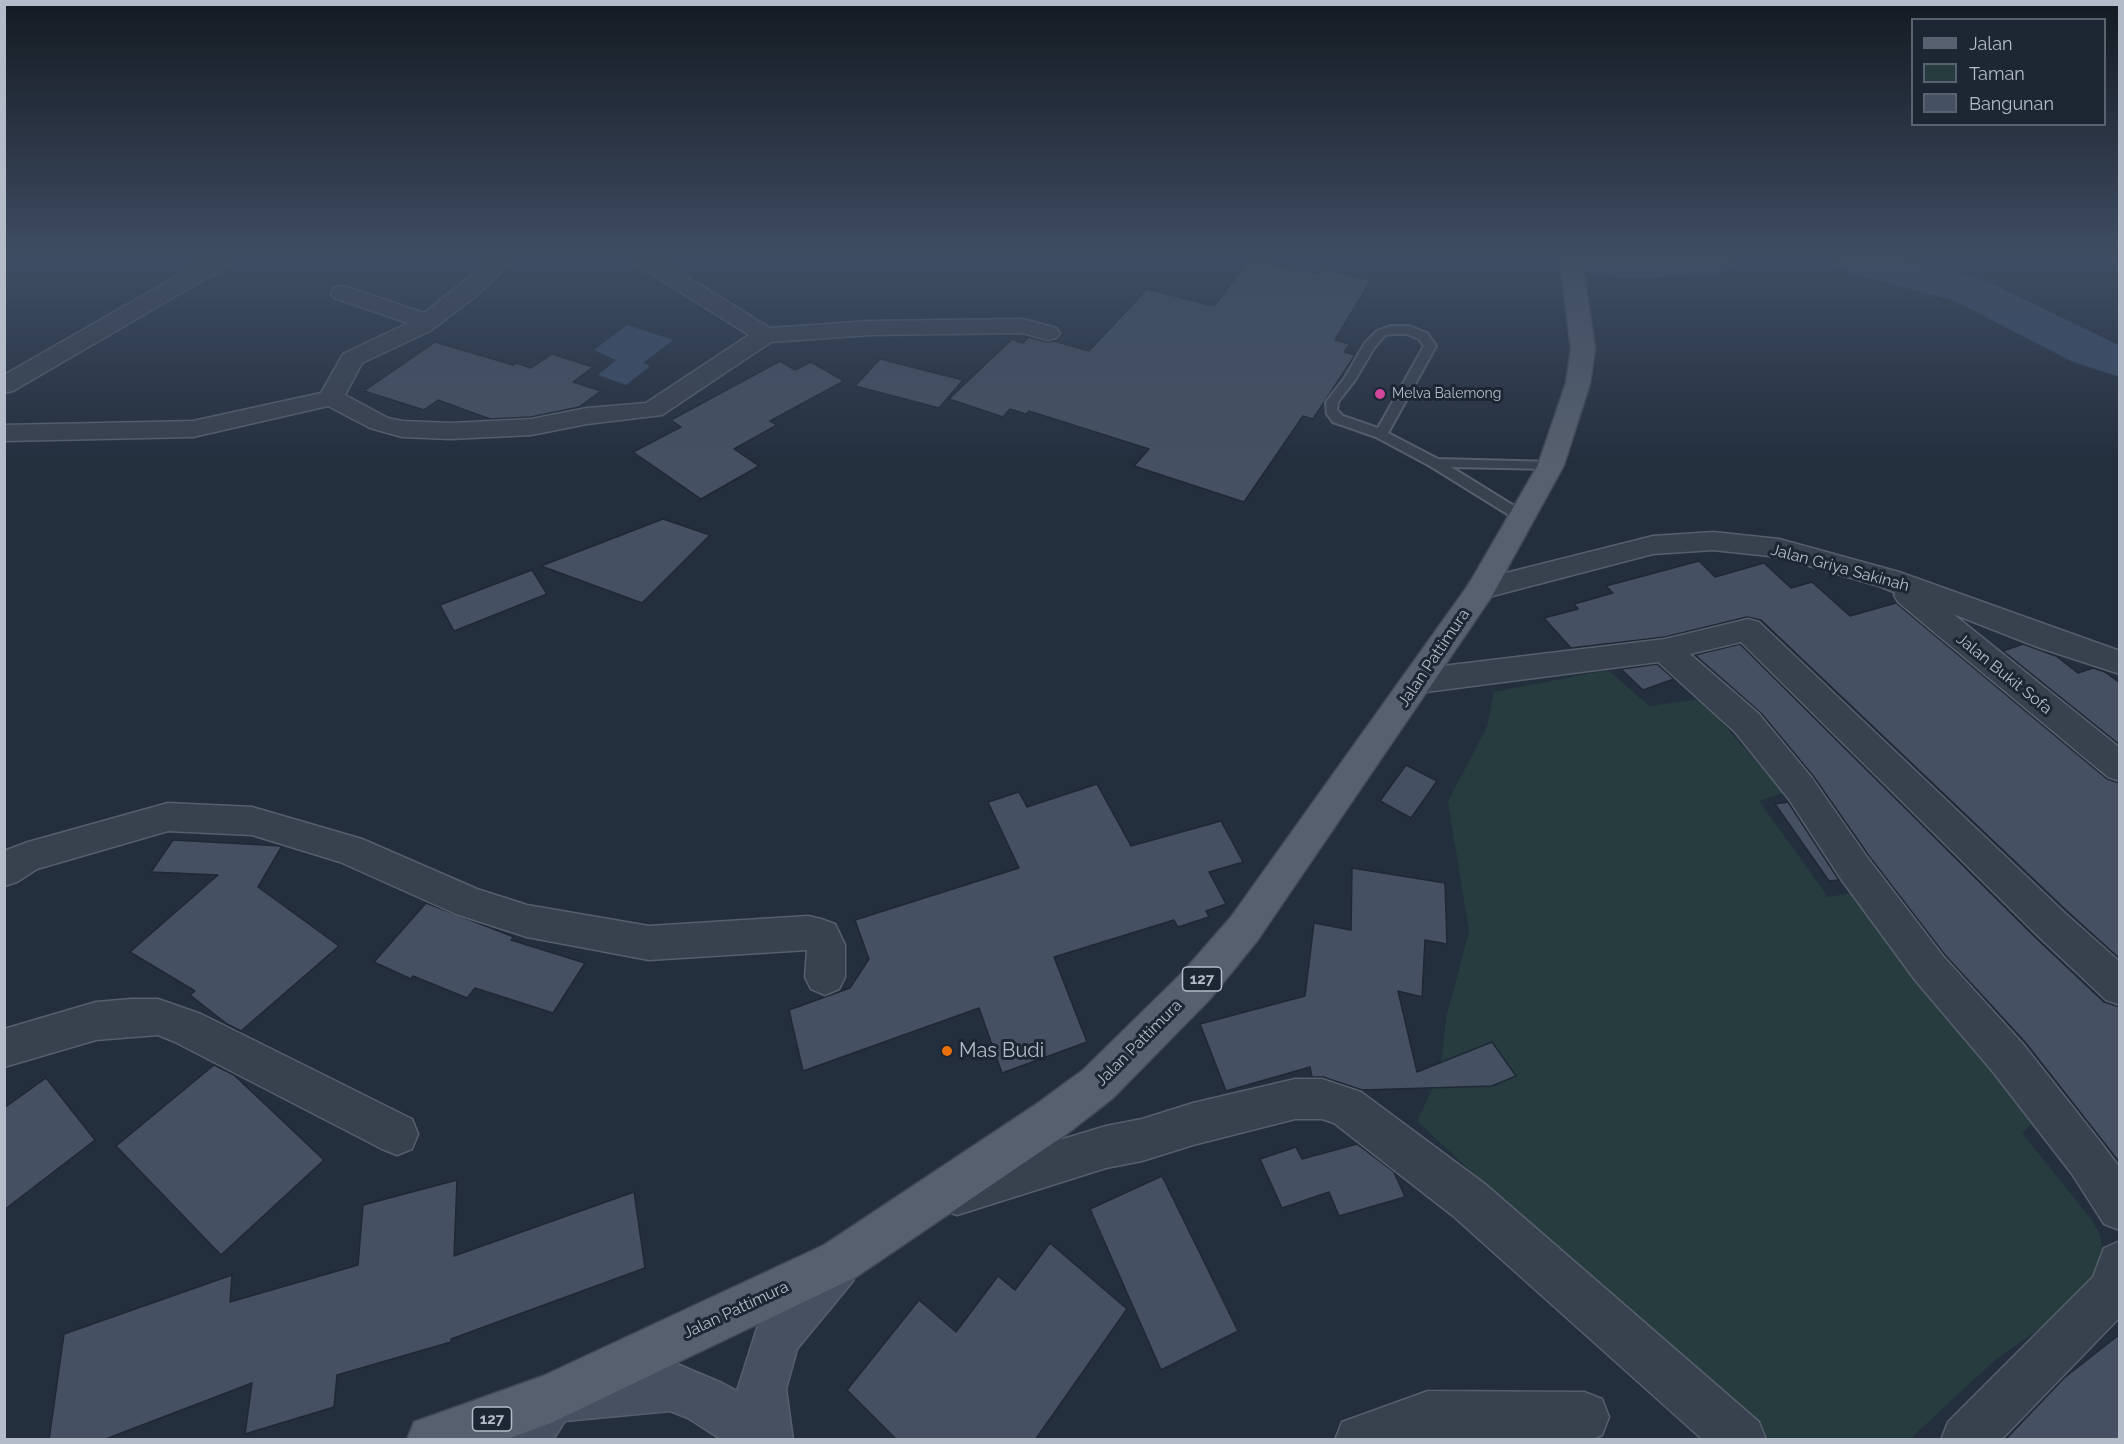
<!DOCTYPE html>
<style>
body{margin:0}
#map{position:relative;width:2124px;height:1444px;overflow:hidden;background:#242f3e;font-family:Raleway,sans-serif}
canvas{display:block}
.frame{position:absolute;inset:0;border:6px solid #b4bcc9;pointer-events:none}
.legend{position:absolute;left:1911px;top:18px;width:195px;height:108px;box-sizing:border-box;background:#1d2633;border:2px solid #59626f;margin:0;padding:8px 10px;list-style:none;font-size:18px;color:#b4bcc9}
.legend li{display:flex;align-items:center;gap:12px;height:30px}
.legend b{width:30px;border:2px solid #59626f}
</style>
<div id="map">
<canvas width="2124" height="1444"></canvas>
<div class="frame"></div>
<ul class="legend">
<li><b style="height:8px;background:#56606e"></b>Jalan</li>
<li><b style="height:16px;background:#263c3f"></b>Taman</li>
<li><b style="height:16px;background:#455162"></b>Bangunan</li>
</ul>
</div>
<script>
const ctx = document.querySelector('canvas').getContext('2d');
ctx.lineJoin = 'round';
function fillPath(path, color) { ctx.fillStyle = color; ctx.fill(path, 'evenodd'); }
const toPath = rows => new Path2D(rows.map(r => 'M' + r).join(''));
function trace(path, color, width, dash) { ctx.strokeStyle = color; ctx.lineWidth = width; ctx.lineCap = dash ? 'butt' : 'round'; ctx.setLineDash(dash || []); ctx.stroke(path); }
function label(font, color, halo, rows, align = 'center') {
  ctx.font = font + ' Raleway,sans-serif'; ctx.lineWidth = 6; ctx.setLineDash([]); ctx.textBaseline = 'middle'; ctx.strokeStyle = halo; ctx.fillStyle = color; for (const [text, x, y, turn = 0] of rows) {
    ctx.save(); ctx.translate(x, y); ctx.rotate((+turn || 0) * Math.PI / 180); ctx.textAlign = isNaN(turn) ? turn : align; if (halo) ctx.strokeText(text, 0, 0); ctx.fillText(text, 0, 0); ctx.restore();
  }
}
fillPath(toPath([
 [1608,670,1649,706,1702,699,1783,793,1759,801,1828,897,1858,892,2038,1118,2022,1133,2092,1220,2100,1235,2106,1282,1995,1360,1910,1439,1764,1439,1636,1326,1417,1121,1440,1073,1446,1018,1469,932,1448,801,1487,727,1494,692]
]), '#263c3f');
fillPath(toPath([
 [627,325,673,340,643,363,650,366,626,385,598,375,616,360,594,350]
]), '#394c67');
fillPath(toPath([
 [1557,260,1737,260,1731,269,1715,273,1632,279,1563,269,1557,260],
 [1832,260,1906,260,1987,281,2120,346,2120,377,2073,362,1955,301,1838,269,1832,260]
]), '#394c67');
const building = toPath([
 [1249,260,1320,274,1323,269,1371,280,1335,340,1350,344,1344,352,1355,355,1313,419,1303,416,1244,502,1134,466,1149,449,1029,411,1026,414,1010,409,1003,417,949,399,1012,339,1023,343,1028,337,1047,342,1054,341,1089,351,1147,289,1214,306,1249,260],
 [435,342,513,365,516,363,531,368,552,354,593,367,573,382,601,391,579,407,531,417,490,419,438,400,424,410,364,391,435,342],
 [880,359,963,380,939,408,855,386,880,359],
 [780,361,795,370,811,362,844,381,770,421,777,425,734,449,759,466,701,499,633,452,681,427,671,420,780,361],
 [663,519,710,535,642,603,541,566,663,519],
 [1699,561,1715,577,1764,563,1791,588,1812,582,1850,616,1896,603,2107,779,2120,783,2120,959,2067,911,1761,620,1747,617,1665,637,1571,648,1544,618,1578,609,1574,604,1613,593,1606,586,1699,561],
 [532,570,547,594,454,631,440,605,532,570],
 [1740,644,2037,939,2104,1002,2120,1007,2120,1163,2025,1042,1945,955,1869,856,1814,777,1761,713,1695,655,1740,644],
 [2023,644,2056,656,2078,673,2093,668,2105,672,2120,683,2120,745,2003,651,2023,644],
 [1657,664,1674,679,1643,690,1621,669,1657,664],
 [1406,765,1437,781,1411,818,1380,801,1406,765],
 [1097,784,1131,846,1221,821,1243,862,1209,872,1226,904,1206,911,1209,917,1178,927,1174,920,1054,957,1087,1042,1002,1073,979,1008,803,1071,789,1010,850,988,869,959,855,920,1019,868,988,802,1019,792,1027,807,1097,784],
 [1788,802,1839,880,1829,881,1775,804,1788,802],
 [173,840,282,846,258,887,339,946,241,1031,227,1024,190,995,195,991,130,952,218,875,151,872,173,840],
 [1352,868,1445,883,1447,944,1425,940,1422,997,1398,991,1417,1072,1492,1042,1516,1076,1492,1086,1362,1090,1323,1077,1312,1077,1310,1067,1226,1091,1200,1024,1305,996,1314,923,1351,930,1352,868],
 [426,903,514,937,511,940,585,963,553,1013,475,988,467,998,413,976,411,979,374,962,426,903],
 [214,1065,234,1075,324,1160,221,1255,116,1146,214,1065],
 [46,1078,95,1140,4,1210,4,1108,46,1078],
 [1357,1144,1394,1172,1405,1197,1339,1216,1329,1192,1282,1208,1260,1159,1296,1147,1302,1159,1357,1144],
 [1162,1176,1238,1331,1161,1370,1090,1209,1162,1176],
 [457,1180,454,1256,634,1192,645,1268,451,1339,451,1342,337,1375,334,1407,245,1434,252,1383,103,1440,49,1440,64,1334,232,1275,230,1302,358,1265,363,1205,457,1180],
 [1050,1243,1127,1309,1035,1440,897,1440,847,1390,919,1300,956,1332,998,1276,1015,1290,1050,1243],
 [2120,1334,2120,1440,2005,1440,2064,1378,2120,1334]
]);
fillPath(building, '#455162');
trace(building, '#1f2835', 1.5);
const lane = toPath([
 [1391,326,1409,326,1427,333,1436,346,1388,433,1438,459,1556,462,1558,465,1551,469,1451,467,1527,514,1529,517,1527,520,1517,520,1430,466,1376,437,1333,422,1327,414,1326,402,1344,379,1365,343,1377,331,1391,326],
 [1392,334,1407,334,1419,339,1424,346,1378,428,1343,416,1337,410,1338,402,1355,380,1374,348,1385,335,1392,334]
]);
const street = toPath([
 [205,260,232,260,229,265,13,391,4,393,4,375,205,260],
 [490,260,514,260,476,296,430,331,362,363,345,395,388,418,402,421,451,423,531,419,587,408,646,403,749,335,637,265,634,260,660,260,770,328,870,321,1023,319,1056,328,1060,333,1056,338,1048,340,1022,333,870,335,771,342,662,415,587,424,531,435,451,439,402,437,370,428,328,406,193,437,4,441,4,425,193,421,321,393,343,354,408,323,334,298,331,293,334,288,342,286,350,288,424,313,490,260],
 [1713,532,1779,539,1899,572,2120,651,2120,674,2040,648,1953,614,2120,748,2120,781,2108,777,1898,602,1894,595,1896,593,1879,586,1778,557,1713,550,1653,554,1481,599,1470,596,1466,589,1470,582,1653,536,1713,532],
 [1748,619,1759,622,2065,913,2120,962,2120,1005,2106,1000,2039,937,1741,642,1690,654,1759,714,1812,778,1867,857,1943,956,2023,1044,2102,1144,2120,1168,2120,1230,2104,1224,2072,1174,1993,1072,1915,980,1841,879,1788,798,1735,732,1658,662,1418,693,1407,689,1402,681,1407,673,1418,669,1665,639,1748,619],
 [168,803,252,807,362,839,477,889,527,905,649,926,808,916,821,919,835,924,845,945,845,977,839,989,825,995,811,989,805,977,807,950,649,960,527,937,456,914,340,862,252,835,168,831,37,869,17,882,4,886,4,851,28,842,168,803],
 [131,999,158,999,201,1014,412,1119,418,1134,412,1149,397,1155,382,1149,175,1042,158,1035,96,1040,4,1067,4,1029,96,1002,131,999],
 [1295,1079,1322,1079,1361,1092,1485,1184,1759,1422,1766,1440,1703,1440,1453,1216,1334,1123,1322,1119,1295,1119,1193,1145,1142,1161,1106,1168,957,1215,941,1209,935,1193,941,1177,957,1171,1106,1126,1142,1119,1193,1103,1295,1079],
 [2120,1241,2120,1317,2001,1440,1941,1440,1948,1422,2093,1277,2104,1248,2120,1241],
 [1428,1391,1584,1392,1602,1399,1609,1417,1602,1435,1590,1440,1335,1440,1342,1422,1428,1391]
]);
const secondary = toPath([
 [837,1242,853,1249,860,1265,853,1281,797,1349,786,1389,793,1440,722,1440,688,1418,670,1411,565,1421,553,1440,499,1440,506,1422,534,1381,551,1373,670,1361,722,1383,737,1391,760,1319,821,1249,837,1242]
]);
const primary = toPath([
 [1560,260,1582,260,1595,349,1590,383,1564,465,1492,596,1257,941,1210,999,1113,1098,1068,1133,856,1277,551,1423,504,1440,407,1440,414,1422,543,1376,824,1245,1038,1103,1083,1070,1182,973,1231,917,1469,584,1538,465,1566,383,1571,349,1560,260]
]);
trace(lane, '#565f6c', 4);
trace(street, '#565f6c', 3);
trace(secondary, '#565f6c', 3);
trace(primary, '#414a57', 3);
fillPath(lane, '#38414e');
fillPath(street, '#38414e');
fillPath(secondary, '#465061');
fillPath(primary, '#56606e');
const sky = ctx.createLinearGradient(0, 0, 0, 462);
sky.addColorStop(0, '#141a22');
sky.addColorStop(0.56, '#3f4d63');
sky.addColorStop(1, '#3f4d6300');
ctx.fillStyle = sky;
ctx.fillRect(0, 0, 2124, 462);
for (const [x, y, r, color] of [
 [1380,394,6,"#d1479c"],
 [947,1051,6,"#e8710a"]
]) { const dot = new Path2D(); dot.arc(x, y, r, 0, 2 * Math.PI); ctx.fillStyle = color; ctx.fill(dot); trace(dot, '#1d2633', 2); }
label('14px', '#b4bcc9', '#1d2633', [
 ["Melva Balemong",1392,394]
], 'left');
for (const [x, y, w] of [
 [1202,979,39],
 [492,1419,39]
]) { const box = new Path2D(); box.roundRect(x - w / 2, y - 12, w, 24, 4.5); ctx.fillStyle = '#1d2633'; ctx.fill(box); trace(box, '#b4bcc9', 1.5); }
label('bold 15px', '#b4bcc9', null, [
 ["127",1202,979],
 ["127",492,1419]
]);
label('16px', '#b4bcc9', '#1d2633', [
 ["Jalan Griya Sakinah",1840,568,15],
 ["Jalan Pattimura",1434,658,-56],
 ["Jalan Bukit Sofa",2004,674,39],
 ["Jalan Pattimura",1139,1043,-45],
 ["Jalan Pattimura",736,1310,-25]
]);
label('20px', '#b4bcc9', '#1d2633', [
 ["Mas Budi",959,1051]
], 'left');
</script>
